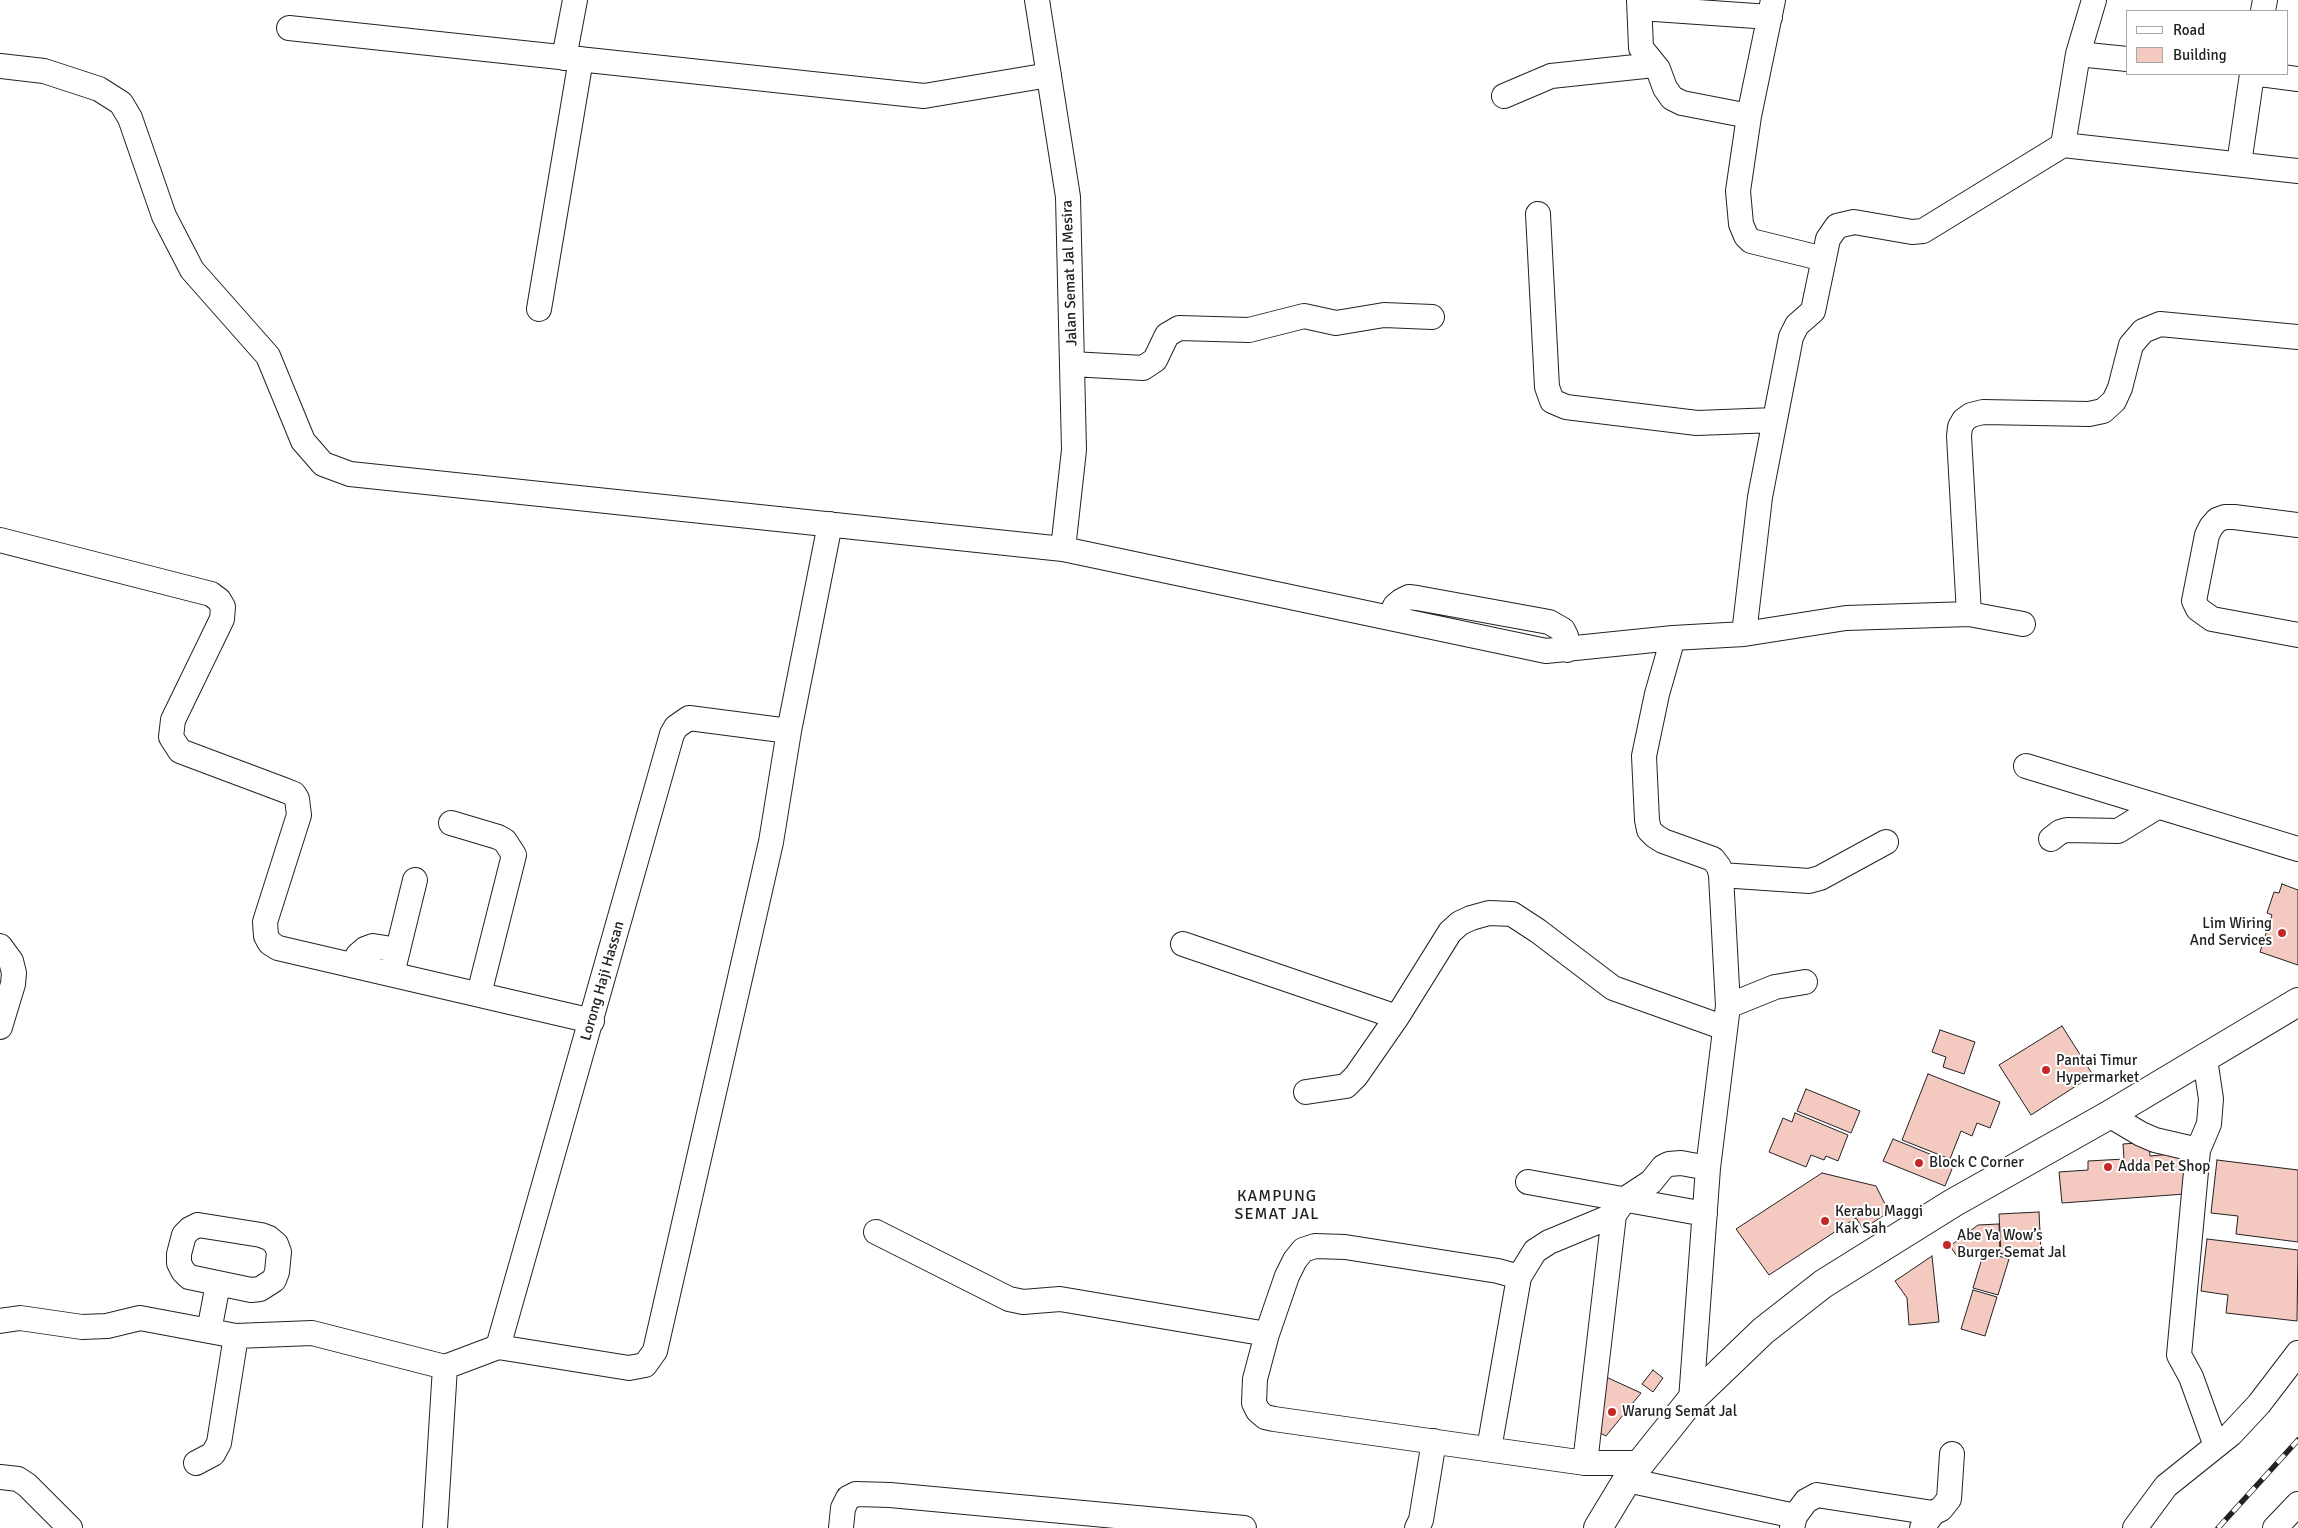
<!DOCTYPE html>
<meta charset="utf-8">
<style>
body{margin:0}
#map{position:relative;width:2298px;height:1528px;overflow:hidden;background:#fff;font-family:Signika,sans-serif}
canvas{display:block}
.legend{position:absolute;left:2126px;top:10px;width:162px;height:65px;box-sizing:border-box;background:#fff;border:1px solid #a7a7a7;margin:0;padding:6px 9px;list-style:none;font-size:15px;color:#222}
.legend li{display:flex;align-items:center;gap:10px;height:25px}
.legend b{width:25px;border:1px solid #a7a7a7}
</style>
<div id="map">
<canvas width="2298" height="1528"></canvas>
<ul class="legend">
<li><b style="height:6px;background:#fff"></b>Road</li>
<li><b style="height:14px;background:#f3c9c0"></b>Building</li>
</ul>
</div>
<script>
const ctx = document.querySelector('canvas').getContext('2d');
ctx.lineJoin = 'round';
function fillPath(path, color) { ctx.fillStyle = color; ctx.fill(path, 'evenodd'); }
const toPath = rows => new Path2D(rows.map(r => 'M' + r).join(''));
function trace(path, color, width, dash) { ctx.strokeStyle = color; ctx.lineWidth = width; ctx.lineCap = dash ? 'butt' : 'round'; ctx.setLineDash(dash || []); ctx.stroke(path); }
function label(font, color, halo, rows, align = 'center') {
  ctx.font = font + ' Signika,sans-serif'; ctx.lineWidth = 4; ctx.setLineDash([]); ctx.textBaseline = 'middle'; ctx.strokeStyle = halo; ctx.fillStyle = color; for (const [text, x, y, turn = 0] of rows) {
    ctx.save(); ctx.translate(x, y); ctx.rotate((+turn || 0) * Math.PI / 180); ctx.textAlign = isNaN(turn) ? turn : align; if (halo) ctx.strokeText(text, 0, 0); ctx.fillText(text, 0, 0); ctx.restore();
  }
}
const building = toPath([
 [2282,884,2298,890,2298,965,2260,952,2272,915,2267,913,2274,892,2279,893,2282,884],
 [2062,1026,2093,1075,2031,1115,1999,1065,2062,1026],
 [1940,1030,1975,1042,1964,1074,1943,1067,1946,1057,1932,1052,1940,1030],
 [1928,1074,2000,1102,1990,1128,1977,1123,1972,1136,1961,1131,1950,1159,1902,1140,1928,1074],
 [1806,1089,1860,1111,1851,1133,1797,1111,1806,1089],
 [1795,1113,1848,1135,1838,1161,1826,1156,1824,1160,1811,1155,1806,1167,1769,1152,1783,1118,1792,1122,1795,1113],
 [1893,1139,1954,1164,1945,1186,1883,1161,1893,1139],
 [2149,1142,2150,1156,2183,1153,2185,1194,2062,1203,2059,1172,2088,1170,2088,1161,2124,1159,2123,1144,2149,1142],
 [2217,1160,2298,1170,2298,1242,2236,1234,2238,1216,2211,1213,2217,1160],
 [1822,1173,1876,1186,1889,1212,1863,1229,1856,1218,1769,1275,1736,1229,1822,1173],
 [2039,1212,2041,1252,2001,1254,1999,1214,2039,1212],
 [1999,1224,2000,1254,1972,1249,1959,1259,1950,1246,1978,1225,1999,1224],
 [2207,1239,2298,1250,2297,1321,2226,1313,2228,1295,2201,1291,2207,1239],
 [1984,1252,2009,1259,1998,1295,1973,1288,1984,1252],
 [1932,1256,1939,1322,1909,1325,1907,1298,1895,1281,1932,1256],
 [1973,1290,1997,1297,1985,1336,1961,1329,1973,1290],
 [1653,1370,1663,1378,1653,1392,1642,1384,1653,1370],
 [1604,1376,1641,1393,1606,1436,1596,1431,1604,1376]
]);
fillPath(building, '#f3c9c0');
trace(building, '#222', 1);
const minor = toPath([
 [1037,0,1068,197,1074,450,1063,549],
 [1639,0,1641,48,1658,69,1665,88,1672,98,1682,103,1749,116],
 [1773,0,1749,116,1738,191,1741,224,1746,236,1751,241,1824,259],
 [1640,8,1770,17],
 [2263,11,2265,0],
 [289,28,924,96,1049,75],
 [2078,54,2127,59],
 [564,58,575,0],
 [0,66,44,71,99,89,121,103,130,118,164,216,192,270,268,356,303,441,323,464,350,474,1063,549,1546,651,1673,638,1744,634,1846,618,1969,614,2023,624],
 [2260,74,2298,79],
 [1504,96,1551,76,1654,65],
 [2063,145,2078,54,2094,0],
 [2239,164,2252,74],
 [1538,214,1547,387,1552,401,1566,407,1697,423,1775,420],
 [539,309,581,59],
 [1072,364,1143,368,1155,360,1167,335,1179,328,1249,330,1304,316,1336,323,1384,315,1432,317],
 [2298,525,2234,517,2225,517,2217,520,2211,527,2207,535,2194,601,2198,609,2212,619,2298,635],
 [0,540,211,594,219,600,223,607,222,619,173,720,171,737,180,751,284,790,294,794,297,799,299,815,265,922,266,936,270,943,278,948,592,1021],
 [1969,614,1959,436,1960,427,1964,420,1971,415,1983,412,2089,414,2103,411,2114,401,2120,388,2131,345,2143,331,2160,324,2298,337],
 [1390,618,1395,606,1401,601,1409,597,1417,598,1549,622,1563,630,1566,636,1567,650],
 [1744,634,1760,497,1791,337,1797,325,1813,311,1828,239,1837,226,1854,222,1912,232,1923,231,2063,145,2298,171],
 [1673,638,1657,694,1644,756,1647,820,1649,830,1655,836,1663,841,1713,859,1719,867,1721,875,1728,1006,1708,1168,1691,1400],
 [2026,766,2298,849],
 [451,823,498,837,505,841,514,855,479,994],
 [2051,839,2060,832,2067,830,2118,831,2157,807],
 [1721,875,1809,881,1820,878,1886,842],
 [1183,944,1397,1017],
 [0,946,11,961,14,973,13,984,0,1027],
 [354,965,358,955,365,949,373,946,398,950],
 [392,974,415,880],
 [1728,1006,1775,987,1805,982],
 [2205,1059,2211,1099,2209,1124,2198,1150,2179,1355,2191,1377,2216,1446],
 [1306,1092,1346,1086,1356,1076,1397,1017,1450,932,1460,923,1471,918,1489,913,1512,914,1538,931,1613,988,1725,1028],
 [2109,1115,2141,1134,2155,1140,2198,1150],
 [1528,1182,1705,1214],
 [198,1225,261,1235,269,1238,276,1244,279,1252,277,1272,274,1280,260,1289,251,1290,189,1277,183,1271,179,1263,179,1254,184,1235,190,1229,198,1225],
 [876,1232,1009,1299,1023,1302,1060,1299,1267,1334],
 [1519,1277,1498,1271,1345,1247,1315,1246,1303,1250,1295,1260,1287,1276,1267,1334,1255,1379,1254,1403,1258,1411,1265,1417,1274,1419,1585,1463,1640,1463],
 [0,1321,20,1318,82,1327,107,1326,140,1318,236,1336,312,1333,445,1367,498,1347,629,1368,645,1365,655,1351,771,842,789,731,830,524],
 [209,1331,218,1284],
 [498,1347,672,734,676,727,689,718,789,731],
 [1489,1449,1519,1277,1535,1251,1549,1242,1614,1215,1625,1199,1651,1182,1663,1167,1669,1164,1681,1163,1708,1168],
 [196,1463,213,1454,219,1443,236,1336],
 [1585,1463,1614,1215],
 [0,1477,18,1479,27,1485,70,1528],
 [1627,1480,1795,1516,1792,1528],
 [1933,1513,1941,1509,1949,1499,1952,1454],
 [1795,1516,1806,1501,1817,1495,1823,1496,1933,1513,1922,1528],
 [435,1528,445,1367],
 [841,1528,843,1508,848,1498,856,1494,890,1495,1244,1528],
 [1417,1528,1421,1520,1434,1441],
 [2135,1528,2166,1486,2231,1434,2259,1404,2298,1353],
 [2275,1528,2298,1504]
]);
const major = toPath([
 [1598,1528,1627,1480,1691,1400,1763,1331,1823,1284,1953,1203,2109,1115,2298,1002]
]);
trace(minor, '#222', 26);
trace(major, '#222', 30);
trace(minor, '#fff', 24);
trace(major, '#fff', 28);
const rail = toPath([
 [2218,1528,2298,1440]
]);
trace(rail, '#222', 5.5);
trace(rail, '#fff', 4, [11]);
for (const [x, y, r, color] of [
 [2282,933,5,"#c62828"],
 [2046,1070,5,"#c62828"],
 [1919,1163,5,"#c62828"],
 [2108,1167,5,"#c62828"],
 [1825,1221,5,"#c62828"],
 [1947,1245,5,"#c62828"],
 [1612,1412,5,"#c62828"]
]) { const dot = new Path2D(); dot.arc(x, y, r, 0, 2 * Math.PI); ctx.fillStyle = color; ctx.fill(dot); trace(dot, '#fff', 2); }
label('15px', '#222', '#fff', [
 ["Jalan Semat Jal Mesira",1070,273,-92],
 ["Lorong Haji Hassan",603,981,-74]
]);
label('15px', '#222', '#fff', [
 ["Lim Wiring",2272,924,"right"],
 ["And Services",2272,941,"right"],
 ["Pantai Timur",2056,1061],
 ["Hypermarket",2056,1078],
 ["Block C Corner",1929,1163],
 ["Adda Pet Shop",2118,1167],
 ["Kerabu Maggi",1835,1212],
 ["Kak Sah",1835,1229],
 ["Abe Ya Wow’s",1957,1236],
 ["Burger Semat Jal",1957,1253],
 ["Warung Semat Jal",1622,1412]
], 'left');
ctx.letterSpacing = '1px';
label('16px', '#222', '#fff', [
 ["KAMPUNG",1277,1197],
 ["SEMAT JAL",1277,1215]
]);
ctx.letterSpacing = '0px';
</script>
